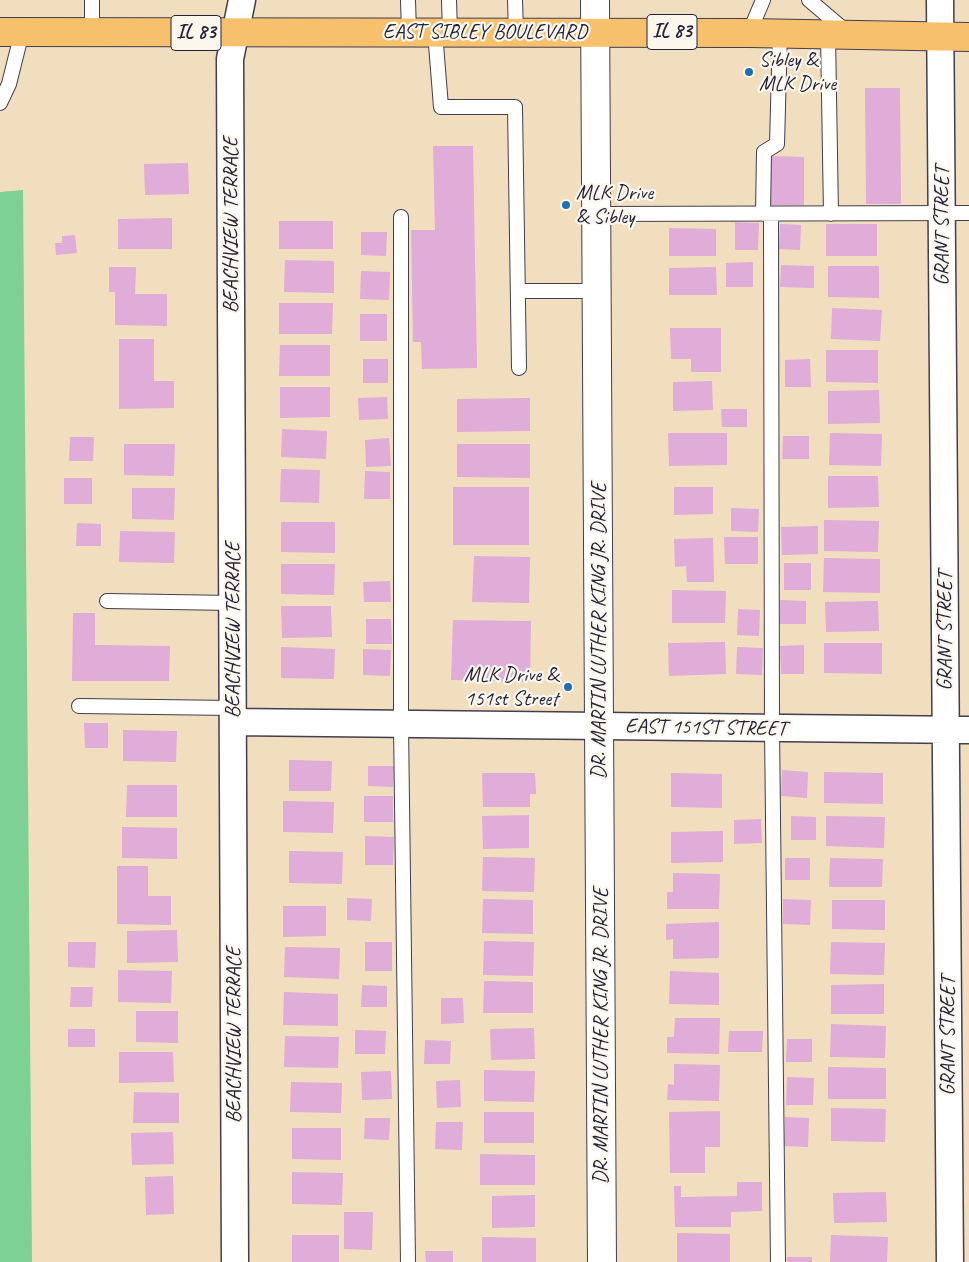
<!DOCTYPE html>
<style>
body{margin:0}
canvas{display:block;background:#f0debf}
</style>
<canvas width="969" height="1262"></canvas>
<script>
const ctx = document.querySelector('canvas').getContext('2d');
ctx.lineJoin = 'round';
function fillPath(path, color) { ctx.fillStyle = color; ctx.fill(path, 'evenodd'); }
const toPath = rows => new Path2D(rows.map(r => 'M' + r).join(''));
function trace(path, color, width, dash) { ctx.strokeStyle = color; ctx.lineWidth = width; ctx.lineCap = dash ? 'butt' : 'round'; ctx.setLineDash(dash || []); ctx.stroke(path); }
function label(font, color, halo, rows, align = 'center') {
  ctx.font = font + ' Caveat,sans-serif'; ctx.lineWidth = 4.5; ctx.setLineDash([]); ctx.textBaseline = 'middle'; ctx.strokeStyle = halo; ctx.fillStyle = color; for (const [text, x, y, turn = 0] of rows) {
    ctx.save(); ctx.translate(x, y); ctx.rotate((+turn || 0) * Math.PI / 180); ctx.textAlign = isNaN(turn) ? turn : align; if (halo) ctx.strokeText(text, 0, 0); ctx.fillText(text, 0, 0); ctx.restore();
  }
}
fillPath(toPath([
 [23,190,32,1262,0,1262,0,192]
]), '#7dd194');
fillPath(toPath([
 [865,88,900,88,901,204,866,204],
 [433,146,473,146,477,368,422,369,421,342,413,342,411,230,435,230],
 [770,156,804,157,804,205,770,205],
 [188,163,189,194,145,195,144,164],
 [172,218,172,249,118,249,118,219],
 [279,221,333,221,333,249,279,249],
 [735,222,759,223,758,250,735,250],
 [780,224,801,225,800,250,779,249],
 [826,224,877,224,877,256,826,256],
 [669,228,716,229,716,256,669,256],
 [361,232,387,232,386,256,361,255],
 [75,235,77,253,56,255,55,243,62,243,62,236],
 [285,260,334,261,334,293,284,292],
 [753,262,753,287,726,287,726,263],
 [781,265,814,266,814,288,780,287],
 [828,266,879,266,879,298,828,297],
 [109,267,136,267,135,294,167,294,167,326,115,325,115,292,109,292],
 [716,267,717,295,669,295,669,268],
 [361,271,390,272,389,300,360,299],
 [279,303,333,303,332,334,279,334],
 [832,308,882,310,880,341,831,339],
 [360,314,387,314,387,341,360,341],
 [670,328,721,328,721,372,691,372,691,359,671,359],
 [119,339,154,339,154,381,174,381,174,408,119,409],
 [280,345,330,345,330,376,279,376],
 [826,350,878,350,878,383,826,382],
 [363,359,388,359,388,383,363,383],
 [810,359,811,387,785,387,785,360],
 [712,381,713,410,673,411,673,382],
 [280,387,330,387,330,417,280,418],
 [879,390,880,423,828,424,828,391],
 [387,397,388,419,359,420,358,398],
 [530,398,530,431,457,432,457,399],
 [721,409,747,409,747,427,722,427],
 [282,429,327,431,326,459,281,457],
 [668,433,727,433,727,465,669,466],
 [830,433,882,434,881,466,829,465],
 [783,436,809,436,809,459,782,459],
 [70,437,94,437,93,461,69,461],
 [389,438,391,466,366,467,365,440],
 [124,444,175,444,174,476,124,475],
 [457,444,530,444,530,478,457,477],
 [281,469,320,470,319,503,280,502],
 [365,471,390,472,390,499,364,499],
 [828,476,878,476,879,507,828,508],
 [64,478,92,478,92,504,64,504],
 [453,487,529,487,529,545,453,545],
 [674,487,713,487,713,514,674,515],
 [132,488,175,488,174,520,132,519],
 [731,508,759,509,758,532,731,531],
 [824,520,879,521,878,552,824,551],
 [281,522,335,522,335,553,281,552],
 [77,523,101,524,101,546,76,546],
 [818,526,818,554,782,555,781,527],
 [120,531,175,532,174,563,119,562],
 [724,537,758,537,758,564,725,564],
 [713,538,714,582,687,582,686,566,675,567,674,539],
 [474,556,530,557,529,603,472,602],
 [824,558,880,559,880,593,823,592],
 [784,563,811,563,811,590,784,590],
 [281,564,335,564,334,595,281,594],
 [390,581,391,602,364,602,363,582],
 [672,590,726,591,725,623,672,623],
 [780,600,806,601,806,624,780,624],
 [878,601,879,631,826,632,825,602],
 [281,606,331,606,332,637,282,638],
 [738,609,760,610,759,636,737,635],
 [73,613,95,613,95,645,170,646,169,681,72,681],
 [366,619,391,619,392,644,366,644],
 [453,620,531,621,530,682,451,680],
 [725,642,726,674,669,676,668,643],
 [824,643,882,643,882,674,824,673],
 [804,645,804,674,781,674,780,646],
 [281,647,335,649,334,679,281,678],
 [737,647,763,648,762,675,736,674],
 [363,649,391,650,390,676,363,675],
 [84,723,108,723,108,748,85,748],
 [123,730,177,731,176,762,123,761],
 [289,760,332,761,331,791,289,791],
 [368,766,394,766,393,787,368,786],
 [782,770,808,772,807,798,781,796],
 [824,772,883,773,883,804,824,803],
 [482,773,535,773,536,794,530,794,530,807,483,807],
 [671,773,722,774,722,808,671,807],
 [127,785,177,785,177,817,126,817],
 [364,796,393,796,393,822,364,822],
 [283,801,334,802,333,833,283,832],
 [529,815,529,848,483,849,482,816],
 [791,816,816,817,816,840,791,840],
 [826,816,885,817,884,848,826,846],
 [761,819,762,843,734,844,734,820],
 [122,827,177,828,177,859,122,858],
 [723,831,723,862,671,863,671,832],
 [365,836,394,837,393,865,365,865],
 [289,851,343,852,342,884,289,883],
 [483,857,535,858,534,892,482,891],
 [785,858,810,858,810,880,785,880],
 [830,858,883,859,882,887,829,887],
 [117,866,148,866,148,896,171,896,171,925,117,924],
 [673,873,720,874,719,909,667,909,667,892,673,892],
 [347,898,372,899,371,921,347,920],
 [483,899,533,900,533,934,482,933],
 [783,899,811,900,810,925,783,924],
 [832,900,885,900,885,930,832,929],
 [283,906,326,906,326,936,283,937],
 [719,922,719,958,673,959,673,939,666,940,666,924],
 [177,930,178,962,127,963,127,931],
 [484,941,534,942,533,976,483,975],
 [68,942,96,942,95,968,68,967],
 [365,942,392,942,392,971,365,971],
 [831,942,885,943,884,975,830,974],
 [285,947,340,948,339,979,284,977],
 [118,970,172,971,171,1003,118,1002],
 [670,971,719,973,719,1005,669,1004],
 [484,981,533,982,533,1013,483,1013],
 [884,984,884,1014,831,1014,831,985],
 [362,985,387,986,387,1007,361,1007],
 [71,987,93,987,92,1007,70,1007],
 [284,992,338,994,338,1026,283,1025],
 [441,998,463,998,464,1023,441,1024],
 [136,1011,178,1011,178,1043,136,1042],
 [675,1018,720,1018,719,1054,667,1053,667,1037,674,1037],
 [831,1024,886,1026,885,1058,830,1057],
 [534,1028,535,1059,491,1060,490,1029],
 [68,1029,95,1029,95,1047,68,1047],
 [355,1030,386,1031,385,1054,355,1054],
 [729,1031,763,1031,762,1052,728,1052],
 [285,1036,339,1037,338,1068,284,1067],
 [787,1039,812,1039,812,1062,786,1062],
 [425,1040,451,1041,450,1064,424,1064],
 [119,1052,173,1052,174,1082,119,1083],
 [674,1064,720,1065,719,1101,667,1100,668,1084,674,1085],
 [828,1067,886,1068,886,1099,828,1099],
 [484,1070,535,1071,534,1102,484,1101],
 [391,1071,392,1099,362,1100,361,1072],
 [787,1077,814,1078,813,1105,786,1105],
 [460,1080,461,1107,437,1108,436,1081],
 [291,1082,342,1083,341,1113,290,1112],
 [134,1092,179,1093,179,1123,133,1123],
 [831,1108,886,1109,885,1142,831,1141],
 [720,1111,720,1147,705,1147,705,1173,670,1173,669,1112],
 [484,1112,534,1112,534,1143,484,1143],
 [785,1117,809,1118,808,1147,784,1146],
 [365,1118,390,1118,389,1140,364,1139],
 [436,1122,463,1122,462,1150,435,1149],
 [292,1128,341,1128,341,1160,292,1159],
 [173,1132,174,1164,132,1165,131,1133],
 [480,1154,535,1155,535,1185,480,1185],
 [292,1172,343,1173,342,1205,292,1204],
 [173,1176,174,1214,146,1215,145,1177],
 [737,1182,762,1182,762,1211,731,1212,731,1227,675,1227,674,1186,681,1186,681,1197,737,1196],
 [886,1192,887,1222,834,1223,833,1193],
 [535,1195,535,1227,492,1228,492,1196],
 [344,1212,373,1212,372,1250,344,1249],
 [677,1233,730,1234,730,1262,677,1262],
 [292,1235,339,1235,339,1262,292,1262],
 [831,1235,888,1237,887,1262,830,1262],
 [482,1237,536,1238,536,1262,482,1262],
 [425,1251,453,1251,453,1262,426,1262],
 [787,1257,812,1257,812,1262,787,1262]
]), '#e0acd8');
const service = toPath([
 [92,0,92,32],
 [408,0,409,32],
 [449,0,450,32],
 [515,0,516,32],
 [809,0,848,33],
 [435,32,441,107,515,107,519,368],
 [749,33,763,0],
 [828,35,831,214],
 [0,103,9,84,22,32],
 [596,214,969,213],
 [763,214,764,152,777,144,780,33],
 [771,214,772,729,778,1262],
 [401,217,401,725,408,1262],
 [518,291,597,291],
 [107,601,233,603],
 [79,706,233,708]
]);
const minor = toPath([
 [940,0,950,1262],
 [233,722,969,730],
 [235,1262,230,59,242,0]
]);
const tertiary = toPath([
 [595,0,602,1262]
]);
const primary = toPath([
 [0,32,749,33,969,37]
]);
trace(service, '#413e4f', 16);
trace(minor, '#413e4f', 29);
trace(tertiary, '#413e4f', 30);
trace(primary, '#413e4f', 30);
trace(service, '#fff', 14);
trace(minor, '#fff', 26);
trace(tertiary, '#fff', 28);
trace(primary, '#f7c06c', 28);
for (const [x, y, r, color] of [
 [749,72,5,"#1f6fb2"],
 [566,205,5,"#1f6fb2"],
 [568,687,5,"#1f6fb2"]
]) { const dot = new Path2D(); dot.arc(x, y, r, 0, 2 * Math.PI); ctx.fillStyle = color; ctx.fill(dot); trace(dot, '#fbf7ec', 2); }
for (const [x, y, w] of [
 [672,32,50],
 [196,33,50]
]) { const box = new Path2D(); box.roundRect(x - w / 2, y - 17.5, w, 35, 4); ctx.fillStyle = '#fbf7ec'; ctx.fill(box); trace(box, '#22223b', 1); }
label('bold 20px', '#22223b', null, [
 ["IL 83",672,32],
 ["IL 83",196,33]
]);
label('21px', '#22223b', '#fbf7ec', [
 ["EAST SIBLEY BOULEVARD",485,32],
 ["BEACHVIEW TERRACE",231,225,-90],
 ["GRANT STREET",942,226,-90],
 ["BEACHVIEW TERRACE",233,630,-90],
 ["DR. MARTIN LUTHER KING JR. DRIVE",599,631,-90],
 ["GRANT STREET",945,631,-90],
 ["EAST 151ST STREET",706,728,1],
 ["BEACHVIEW TERRACE",234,1035,-90],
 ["DR. MARTIN LUTHER KING JR. DRIVE",601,1036,-90],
 ["GRANT STREET",948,1036,-90]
]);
label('21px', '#22223b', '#fbf7ec', [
 ["Sibley &",759,60],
 ["MLK Drive",759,84],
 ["MLK Drive",576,193],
 ["& Sibley",576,217],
 ["MLK Drive &",558,675,"right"],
 ["151st Street",558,699,"right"]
], 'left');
</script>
